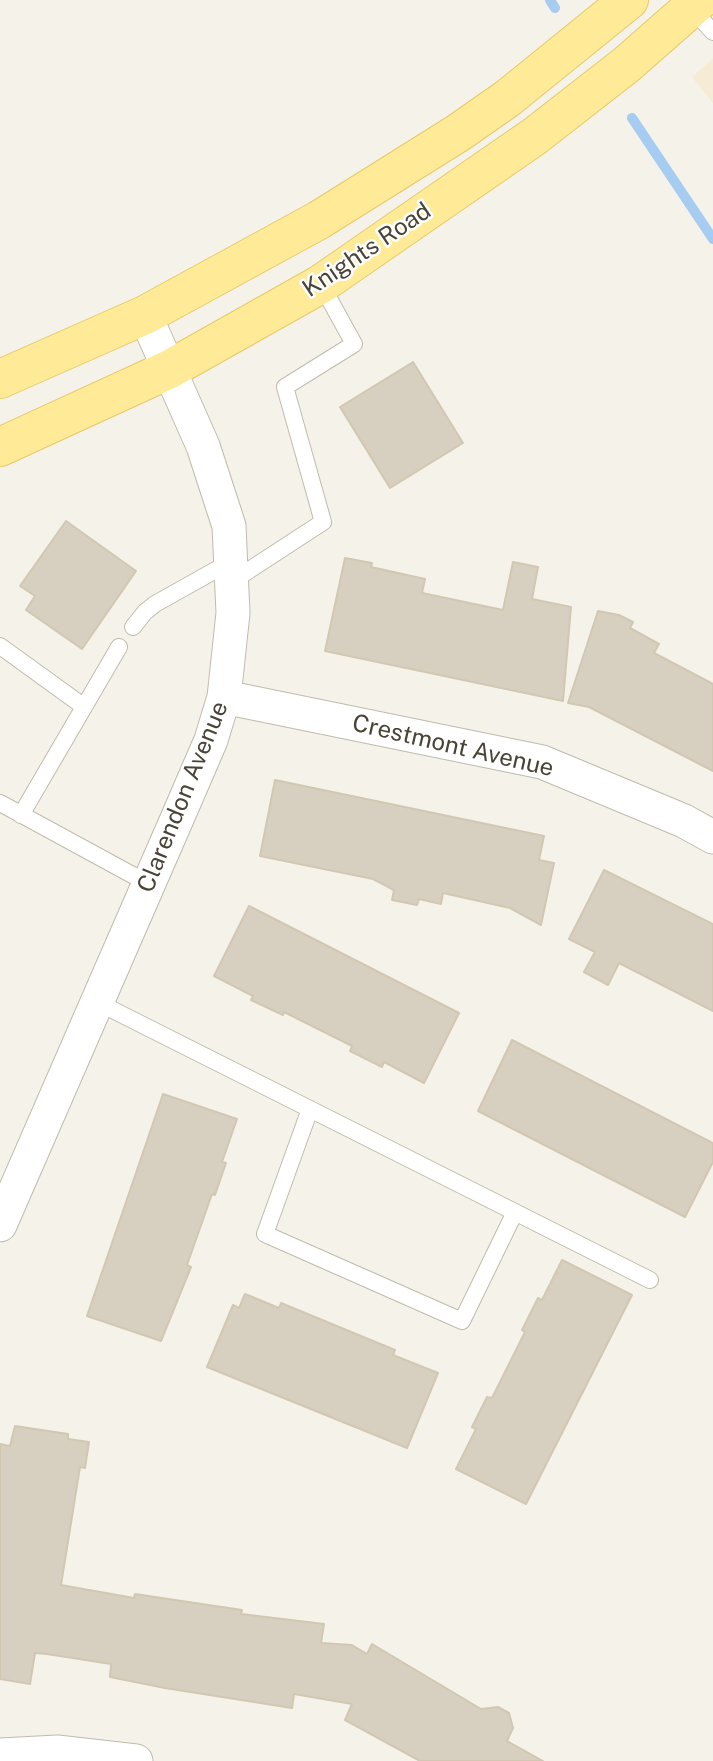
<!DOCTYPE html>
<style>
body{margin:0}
canvas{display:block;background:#f5f2ea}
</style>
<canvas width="713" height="1761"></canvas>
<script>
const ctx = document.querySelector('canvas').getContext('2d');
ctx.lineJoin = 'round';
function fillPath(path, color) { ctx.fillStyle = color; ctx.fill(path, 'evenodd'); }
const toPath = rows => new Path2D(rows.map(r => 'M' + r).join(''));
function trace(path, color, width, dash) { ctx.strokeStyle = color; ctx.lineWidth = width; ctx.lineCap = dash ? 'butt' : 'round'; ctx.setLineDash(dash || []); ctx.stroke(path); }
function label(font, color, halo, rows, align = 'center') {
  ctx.font = font + ' "Public Sans",sans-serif'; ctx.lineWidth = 5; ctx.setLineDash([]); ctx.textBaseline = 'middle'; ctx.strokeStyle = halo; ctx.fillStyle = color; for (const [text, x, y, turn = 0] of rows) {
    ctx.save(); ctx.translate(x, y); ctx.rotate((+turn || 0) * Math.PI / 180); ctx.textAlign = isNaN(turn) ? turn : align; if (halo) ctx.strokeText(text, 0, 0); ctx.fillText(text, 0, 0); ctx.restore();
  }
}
fillPath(toPath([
 [713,58,713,103,692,77]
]), '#f6ebd5');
trace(toPath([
 [550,0,555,8],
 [632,118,713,239]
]), '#a6ccf1', 10);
const building = toPath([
 [413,362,463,443,390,488,340,407,413,362],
 [66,521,136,571,82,649,26,610,35,596,20,586,66,521],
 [345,558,372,563,371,567,425,579,422,593,503,610,513,562,538,567,532,599,571,607,563,701,325,651,345,558],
 [598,611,619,615,633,622,630,628,659,644,654,653,713,684,713,771,589,707,568,703,598,611],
 [275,780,544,836,539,860,554,863,541,925,510,908,443,893,441,904,419,899,417,905,392,900,394,890,373,879,260,856,275,780],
 [604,870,713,924,713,1011,619,963,608,985,584,972,595,952,569,939,604,870],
 [249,906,459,1013,424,1083,384,1062,382,1067,350,1051,352,1046,284,1012,283,1015,251,1000,253,996,214,976,249,906],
 [512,1040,713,1143,713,1162,685,1217,478,1111,512,1040],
 [163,1094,237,1119,222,1162,226,1163,215,1195,212,1194,187,1265,191,1267,161,1341,87,1316,163,1094],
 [562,1260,632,1295,526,1504,456,1469,476,1429,472,1427,487,1397,492,1398,525,1332,522,1330,538,1298,542,1300,562,1260],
 [245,1294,279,1308,281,1303,395,1350,393,1355,438,1373,407,1448,207,1367,233,1305,239,1308,245,1294],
 [15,1426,68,1434,68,1439,89,1442,85,1468,80,1467,61,1585,134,1598,135,1594,242,1610,241,1614,324,1624,321,1643,352,1645,367,1654,372,1644,481,1709,498,1707,509,1713,513,1728,507,1741,543,1761,420,1761,345,1720,352,1704,294,1694,292,1708,165,1688,110,1677,111,1664,47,1654,35,1653,30,1684,0,1679,0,1444,10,1446,15,1426]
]);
fillPath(building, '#d7cfbf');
trace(building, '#d2c8b2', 2);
const lane = toPath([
 [691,8,713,32],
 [231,582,323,522,285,387,354,344,321,284],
 [133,627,145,612,155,604,230,562],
 [0,646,83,706],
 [0,803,149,884],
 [21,815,119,647],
 [97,1002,650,1280],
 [310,1109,265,1234,462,1321,515,1212]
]);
const street = toPath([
 [224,697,542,762,684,821,713,837],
 [0,1225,183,805,211,740,224,697,233,613,229,526,203,446,145,315],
 [0,1755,57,1752,136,1761]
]);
const primary = toPath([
 [0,379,145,315,319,220,458,133,508,98,629,0],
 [0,447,170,369,321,284,535,136,626,65,700,0]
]);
trace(lane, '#c1bbac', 18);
trace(street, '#c1bbac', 35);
trace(primary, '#e5ca67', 40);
trace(lane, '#fff', 16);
trace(street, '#fff', 33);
trace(primary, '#ffea98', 38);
label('24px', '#494437', '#fff', [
 ["Knights Road",367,250,-34],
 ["Crestmont Avenue",453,746,13],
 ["Clarendon Avenue",183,797,-68]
]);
</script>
